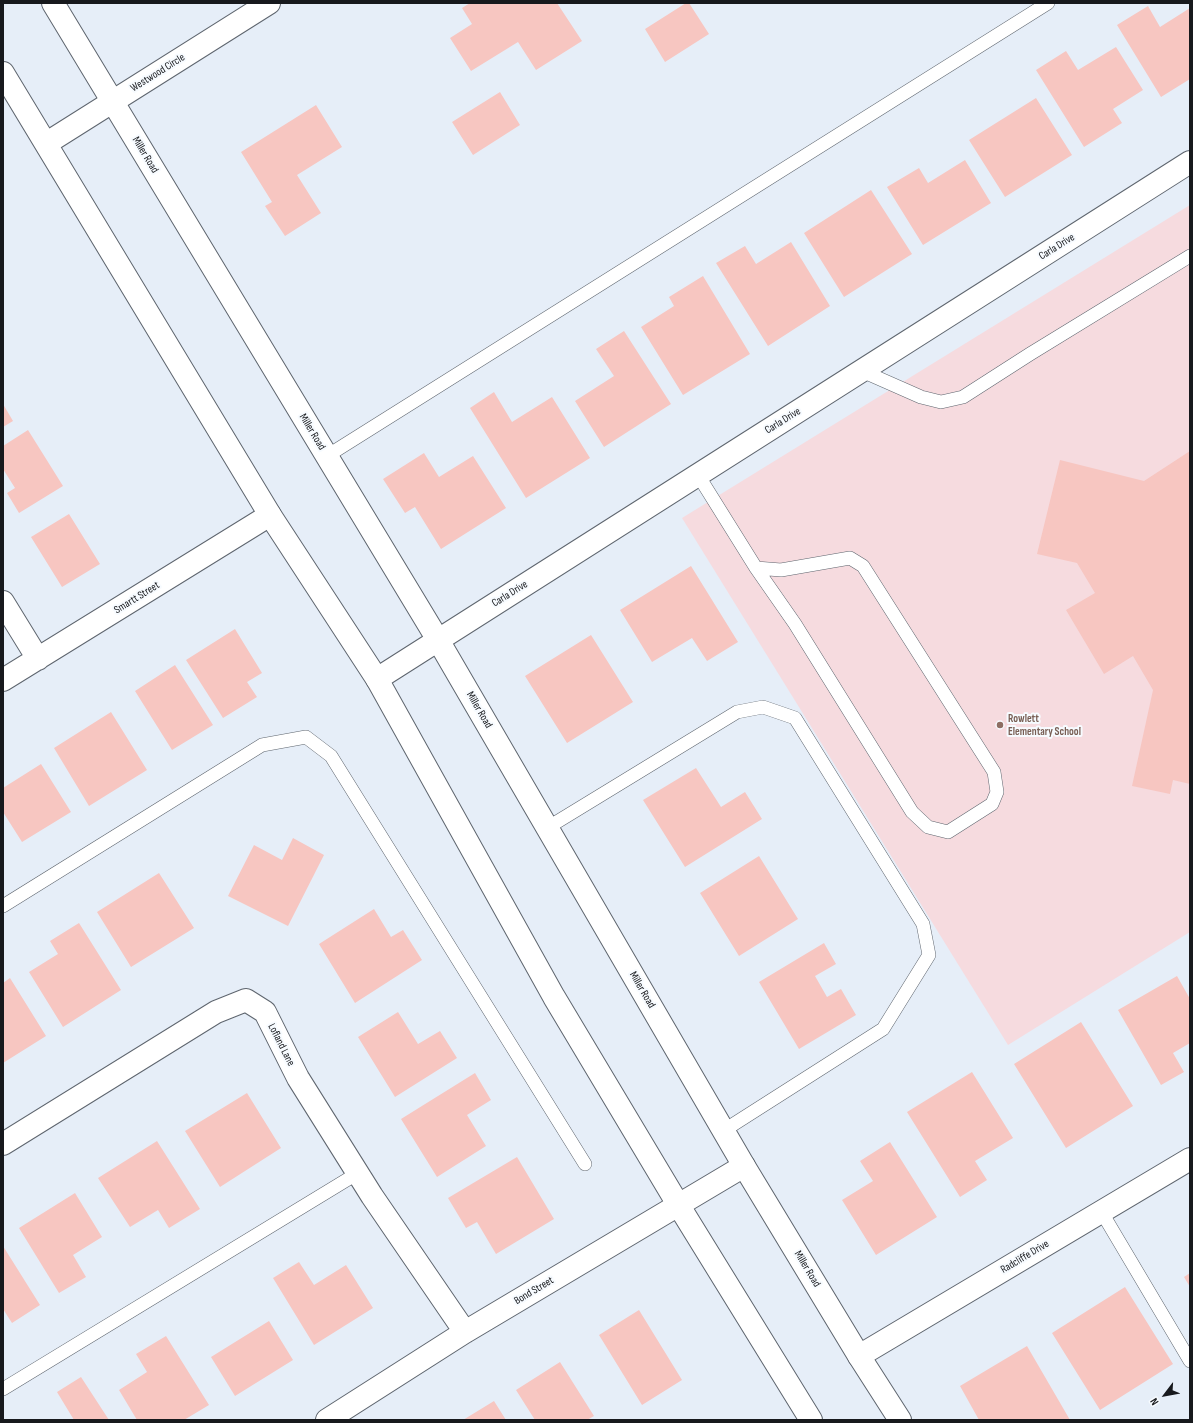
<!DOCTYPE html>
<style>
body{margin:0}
#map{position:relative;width:1193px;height:1423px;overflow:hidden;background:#e6eef8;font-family:"Sofia Sans Condensed",sans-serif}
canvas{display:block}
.frame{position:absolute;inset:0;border:4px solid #17191d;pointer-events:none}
.north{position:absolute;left:1145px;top:1375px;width:40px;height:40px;-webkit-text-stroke:3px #f7fbff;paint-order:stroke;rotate:238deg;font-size:11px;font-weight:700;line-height:16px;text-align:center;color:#17191d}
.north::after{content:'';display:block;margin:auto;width:14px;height:18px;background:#17191d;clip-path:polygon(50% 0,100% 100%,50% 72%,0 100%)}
</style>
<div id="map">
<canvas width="1193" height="1423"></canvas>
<div class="frame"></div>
<div class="north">N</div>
</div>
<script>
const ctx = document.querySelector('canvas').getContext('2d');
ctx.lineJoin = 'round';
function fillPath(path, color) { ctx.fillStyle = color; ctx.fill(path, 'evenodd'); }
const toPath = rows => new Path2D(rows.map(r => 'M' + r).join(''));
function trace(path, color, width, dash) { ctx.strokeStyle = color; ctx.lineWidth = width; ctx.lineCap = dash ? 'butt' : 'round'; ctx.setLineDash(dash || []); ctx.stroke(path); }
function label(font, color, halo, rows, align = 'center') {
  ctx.font = font + ' "Sofia Sans Condensed",sans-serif'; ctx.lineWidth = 4; ctx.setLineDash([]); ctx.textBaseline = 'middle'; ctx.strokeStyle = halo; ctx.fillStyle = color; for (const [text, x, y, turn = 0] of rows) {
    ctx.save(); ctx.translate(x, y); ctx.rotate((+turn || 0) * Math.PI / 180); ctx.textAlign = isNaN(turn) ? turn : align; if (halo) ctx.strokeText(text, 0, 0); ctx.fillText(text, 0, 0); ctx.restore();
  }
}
fillPath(toPath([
 [1190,205,1190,932,1008,1045,682,518]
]), '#f6dbdf');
fillPath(toPath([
 [470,3,557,3,582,41,536,70,518,42,471,71,450,38,472,24,462,8],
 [686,3,689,3,709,34,665,62,645,29],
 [1148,6,1160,27,1190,8,1190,79,1161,97,1117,25],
 [1116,47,1143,90,1113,109,1122,123,1084,147,1036,70,1066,51,1078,70],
 [500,92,520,125,473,155,452,122],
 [1036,98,1072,155,1005,197,969,140],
 [316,105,342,147,297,175,321,213,285,236,265,206,272,202,241,152],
 [965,160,991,203,923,245,887,187,919,168,928,183],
 [871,190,912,254,844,297,804,233],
 [791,242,830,306,768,346,716,263,745,246,756,264],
 [703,276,750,354,683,395,641,327,674,306,669,297],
 [624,331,671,404,604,447,575,401,614,376,596,349],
 [494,392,512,422,552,397,590,458,526,498,470,408],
 [3,404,13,421,3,427],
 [28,430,63,486,19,513,7,493,15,488,3,469,3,446],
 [1190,451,1190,784,1173,780,1170,794,1132,786,1153,690,1133,656,1104,674,1066,610,1095,593,1077,563,1037,554,1060,460,1144,481],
 [424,453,439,477,473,456,506,508,441,549,415,507,405,513,383,479],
 [69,514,100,564,62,587,31,537],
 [691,566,738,642,707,661,692,638,652,662,620,610],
 [235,629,262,673,247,682,257,697,223,718,186,660],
 [591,635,633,702,567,743,525,676],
 [175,665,213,725,172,750,135,691],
 [111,712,147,770,89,806,54,748],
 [41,764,71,812,22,842,3,812,3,788],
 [696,768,721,807,745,792,762,819,685,867,643,800],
 [293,838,324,855,288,926,228,896,254,845,282,860],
 [759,856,798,919,739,956,700,893],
 [159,873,194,928,131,967,97,912],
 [374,909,391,937,403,930,422,960,355,1003,319,944],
 [79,923,121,990,63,1027,29,972,58,954,50,941],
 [824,943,836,964,815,976,827,997,841,989,856,1015,799,1049,759,982],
 [1177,976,1190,999,1190,1043,1173,1053,1184,1072,1161,1085,1118,1010],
 [10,978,46,1036,3,1063,3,983],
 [398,1012,418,1044,440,1031,457,1058,395,1097,358,1037],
 [1081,1022,1133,1106,1066,1148,1014,1064],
 [972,1072,1013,1138,975,1161,987,1180,960,1197,907,1112],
 [475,1073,491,1100,467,1115,486,1146,437,1177,401,1119],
 [247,1093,281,1148,220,1187,185,1131],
 [157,1141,200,1209,169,1228,158,1210,130,1227,98,1178],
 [890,1142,937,1217,876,1255,842,1200,873,1181,860,1161],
 [517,1157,554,1219,496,1254,477,1222,466,1228,448,1198],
 [75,1193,102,1237,73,1255,86,1277,59,1293,19,1228],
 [3,1246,40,1305,12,1323,3,1309],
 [299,1262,314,1285,346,1265,373,1308,314,1345,273,1278],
 [1190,1273,1190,1287,1184,1277],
 [1125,1287,1173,1364,1100,1410,1052,1333],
 [639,1310,682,1380,642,1405,599,1335],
 [269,1321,293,1360,235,1396,211,1357],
 [166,1336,209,1405,184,1420,137,1420,119,1390,147,1372,136,1354],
 [1027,1346,1070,1420,979,1420,960,1386],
 [560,1362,594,1416,587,1420,535,1420,516,1390],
 [81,1377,109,1420,74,1420,57,1392],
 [494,1401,506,1420,463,1420]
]), '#f7c6c1');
const service = toPath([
 [862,371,921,397,941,402,963,397,1030,354,1190,256],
 [327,456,1048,3],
 [698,475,756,568,795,624,912,812,928,827,948,832,992,804,997,792,994,772,863,566,850,558,781,570,756,568],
 [547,828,737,712,763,707,795,718,923,924,929,955,883,1029,723,1131],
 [3,906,262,745,306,737,331,756,585,1164],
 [1101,1211,1190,1361],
 [3,1389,358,1173]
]);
const minor = toPath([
 [47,143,269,3],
 [3,602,38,659],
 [377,679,1190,162],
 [3,680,270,515],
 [3,1144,216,1012,246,1000,265,1012,298,1078,372,1196,465,1332],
 [859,1356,1190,1159],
 [327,1420,465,1332,744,1166]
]);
const secondary = toPath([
 [53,3,438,640,744,1166,859,1356,900,1420],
 [3,73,270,515,377,679,554,997,679,1206,811,1420]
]);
trace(service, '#5e656e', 14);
trace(minor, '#5e656e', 24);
trace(secondary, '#5e656e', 24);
trace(service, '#fff', 13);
trace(minor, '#fff', 22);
trace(secondary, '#fff', 22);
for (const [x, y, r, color] of [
 [1000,725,4,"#8d6e63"]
]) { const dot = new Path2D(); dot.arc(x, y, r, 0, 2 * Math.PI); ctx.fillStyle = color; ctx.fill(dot); trace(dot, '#f7fbff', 1.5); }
label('11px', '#17191d', '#f7fbff', [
 ["Westwood Circle",158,73,-32],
 ["Miller Road",145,155,59],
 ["Carla Drive",1057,247,-32],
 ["Carla Drive",783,421,-32],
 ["Miller Road",312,432,59],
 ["Carla Drive",510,594,-32],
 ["Smartt Street",137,598,-32],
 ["Miller Road",479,710,60],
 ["Miller Road",642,990,60],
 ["Lofland Lane",281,1045,63],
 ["Radcliffe Drive",1025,1257,-31],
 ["Miller Road",807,1269,59],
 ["Bond Street",534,1291,-31]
]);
label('bold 11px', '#785e54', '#f7fbff', [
 ["Rowlett",1008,719],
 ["Elementary School",1008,732]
], 'left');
</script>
